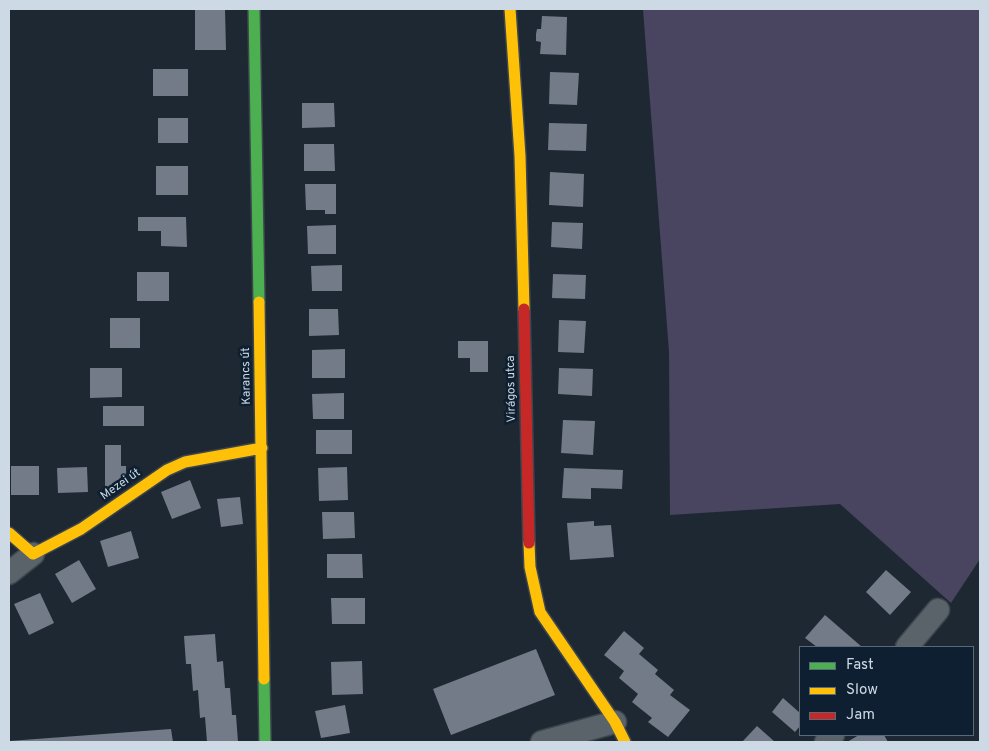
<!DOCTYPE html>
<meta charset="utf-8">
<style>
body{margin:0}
#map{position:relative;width:989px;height:751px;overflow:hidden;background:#1e2832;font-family:Overpass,sans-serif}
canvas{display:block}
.frame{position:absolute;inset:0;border:10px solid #cdd9e4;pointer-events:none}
.legend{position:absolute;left:799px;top:646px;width:175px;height:90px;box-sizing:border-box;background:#0d1f30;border:1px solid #5a6978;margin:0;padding:6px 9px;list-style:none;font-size:15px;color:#cdd9e4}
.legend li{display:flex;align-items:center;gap:10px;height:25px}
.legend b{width:25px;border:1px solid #5a6978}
</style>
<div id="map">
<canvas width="989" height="751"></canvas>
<div class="frame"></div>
<ul class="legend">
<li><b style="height:6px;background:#4caf50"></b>Fast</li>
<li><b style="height:6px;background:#ffc107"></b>Slow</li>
<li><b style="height:6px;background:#c62828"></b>Jam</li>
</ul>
</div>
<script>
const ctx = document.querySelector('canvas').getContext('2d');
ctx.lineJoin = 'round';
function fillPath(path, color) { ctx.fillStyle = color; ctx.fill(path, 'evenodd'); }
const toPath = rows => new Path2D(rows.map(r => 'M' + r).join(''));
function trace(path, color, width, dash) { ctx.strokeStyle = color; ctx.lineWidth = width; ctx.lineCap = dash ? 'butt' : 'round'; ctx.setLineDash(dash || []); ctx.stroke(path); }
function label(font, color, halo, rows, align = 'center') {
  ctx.font = font + ' Overpass,sans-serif'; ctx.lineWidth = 5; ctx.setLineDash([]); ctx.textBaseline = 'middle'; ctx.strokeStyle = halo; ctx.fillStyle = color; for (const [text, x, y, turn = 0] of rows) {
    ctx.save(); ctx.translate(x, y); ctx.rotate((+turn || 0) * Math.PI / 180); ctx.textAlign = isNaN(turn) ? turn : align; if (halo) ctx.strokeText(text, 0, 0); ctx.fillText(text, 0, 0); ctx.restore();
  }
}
fillPath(toPath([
 [643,9,980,9,980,559,951,603,840,504,670,515,669,352]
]), '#494460');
fillPath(toPath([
 [195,9,225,9,226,50,195,50],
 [542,16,567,17,566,55,540,54,541,42,536,41,536,34,537,29,541,29],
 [153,69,188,69,188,96,153,96],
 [550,72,579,73,577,105,549,104],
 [302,103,334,103,335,127,302,128],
 [158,118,188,118,188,143,158,143],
 [549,123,587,124,586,151,548,150],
 [304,144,334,144,335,171,304,171],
 [156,166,188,166,188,195,156,195],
 [550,172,584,174,583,207,549,205],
 [305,184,336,184,336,214,325,214,325,210,306,210],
 [138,217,186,217,187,247,161,246,161,231,138,231],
 [552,222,583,223,582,249,551,247],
 [336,225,336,254,308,254,307,226],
 [342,265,342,291,312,291,311,266],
 [137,272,169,272,169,301,137,301],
 [553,274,586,275,585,299,552,298],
 [309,309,338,309,339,335,309,336],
 [110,318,140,318,140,348,110,348],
 [559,320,586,321,584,353,558,352],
 [458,341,488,341,488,372,470,372,470,358,458,358],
 [345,349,345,378,312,378,312,350],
 [90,368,122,368,122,397,90,398],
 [559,368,593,369,592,396,558,394],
 [344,393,344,419,313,419,312,394],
 [103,406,144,406,144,426,103,426],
 [563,420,595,421,593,455,561,453],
 [316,430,352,430,352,454,316,454],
 [105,445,121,445,121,466,126,466,126,476,121,476,121,491,105,491],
 [11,466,39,466,39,495,11,495],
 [87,467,88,492,58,493,57,468],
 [347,467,348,500,319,501,318,468],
 [564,468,623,470,622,489,591,488,591,499,562,498],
 [190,480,201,508,172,519,161,492],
 [240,497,243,524,221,527,217,499],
 [322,512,354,512,355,538,323,539],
 [594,521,594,526,611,525,614,557,570,560,567,523],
 [131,531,139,558,108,567,100,541],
 [327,554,362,554,363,578,327,578],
 [79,560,96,589,72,603,55,574],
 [886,570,911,592,890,615,866,592],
 [40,593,54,623,29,635,14,604],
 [331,598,365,598,365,624,332,624],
 [825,615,862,647,817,647,805,638],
 [624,631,644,648,639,654,658,670,655,674,674,690,670,695,690,710,668,737,648,722,652,718,632,702,638,694,619,678,624,671,604,655],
 [215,634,217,662,223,661,225,688,230,688,232,715,236,715,238,742,207,742,205,717,200,718,198,690,193,691,191,664,186,664,184,636],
 [536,649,555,695,451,735,433,689],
 [362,661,363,694,332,695,331,662],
 [783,698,800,713,800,726,795,732,772,712],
 [345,705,350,733,321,738,315,711],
 [757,726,775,742,742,742],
 [171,729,173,742,9,742,9,741],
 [859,735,884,735,888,742,847,742]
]), '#737a88');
const street = toPath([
 [9,573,33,554],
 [907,647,938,610],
 [542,742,615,722],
 [826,742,833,735]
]);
const fast = toPath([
 [254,9,259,302],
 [264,679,265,742]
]);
const slow = toPath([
 [510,9,520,156,524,309],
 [259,302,264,679],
 [9,533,33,554,81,529,167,470,185,462,262,448],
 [529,543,530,567,540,612,615,722,625,742]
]);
const jam = toPath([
 [524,309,529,543]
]);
trace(street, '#3d454d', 25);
trace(fast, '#3d454d', 14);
trace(slow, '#3d454d', 14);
trace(jam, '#3d454d', 14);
trace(street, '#5a636a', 22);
trace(fast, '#4caf50', 11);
trace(slow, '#ffc107', 11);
trace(jam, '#c62828', 11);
label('12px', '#cdd9e4', '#0d1f30', [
 ["Karancs út",247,376,-91],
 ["Virágos utca",512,389,-91],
 ["Mezei út",121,485,-35]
]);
</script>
